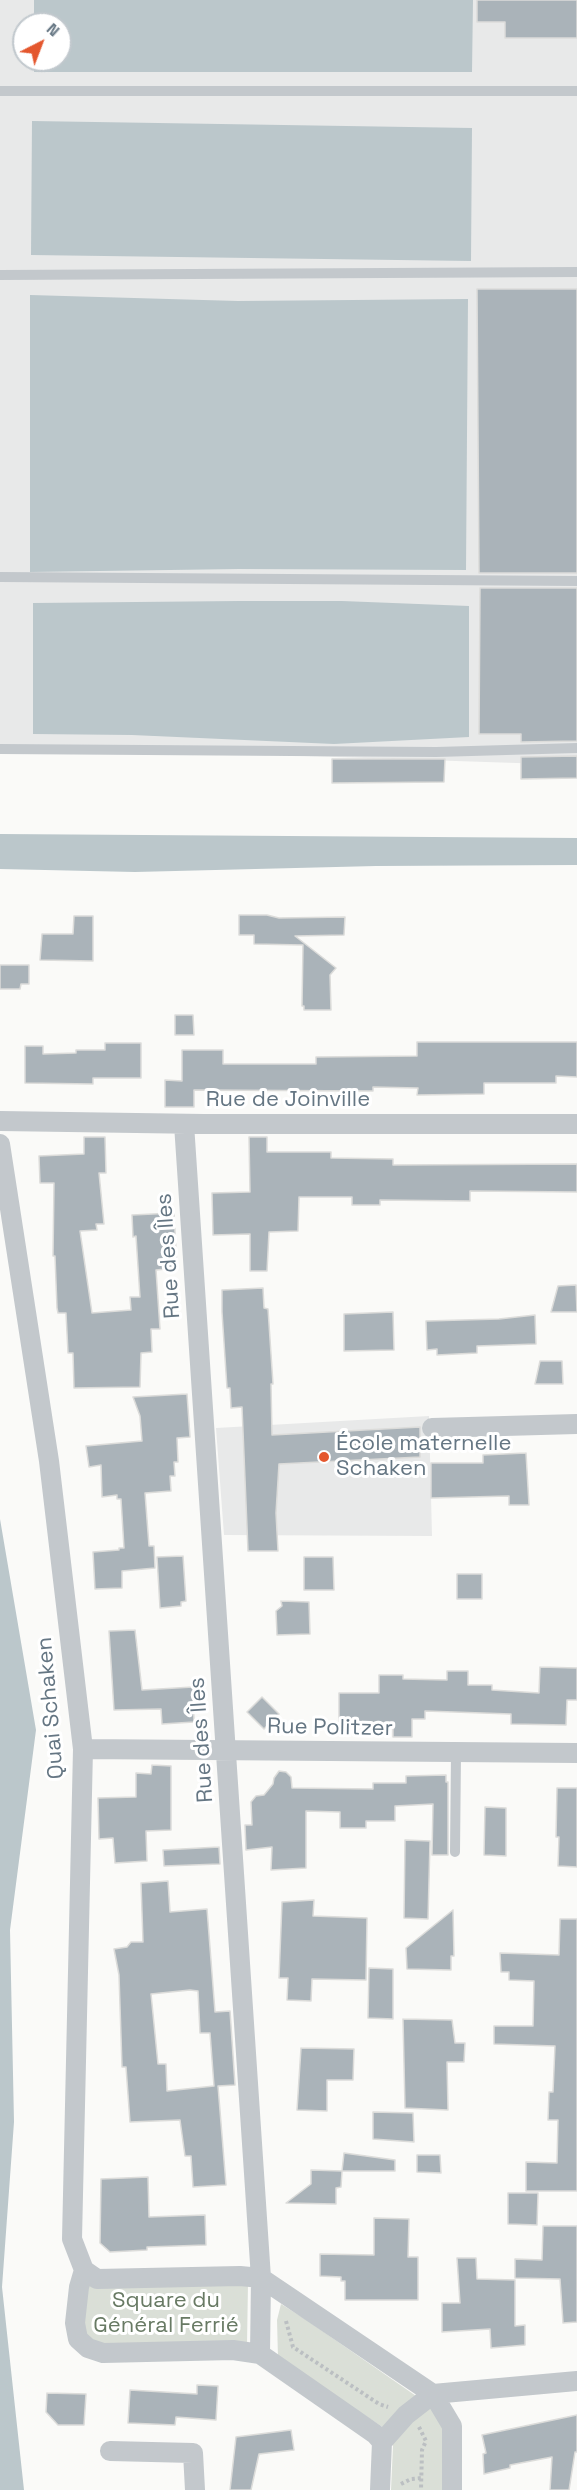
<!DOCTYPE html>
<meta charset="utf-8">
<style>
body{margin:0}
#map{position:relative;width:577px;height:2490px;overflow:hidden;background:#fafaf8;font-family:"Space Grotesk",sans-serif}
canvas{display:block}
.north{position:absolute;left:12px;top:12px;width:60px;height:60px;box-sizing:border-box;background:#fff;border:2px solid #c1c8cd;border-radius:50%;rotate:42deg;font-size:16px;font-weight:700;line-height:24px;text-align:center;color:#657683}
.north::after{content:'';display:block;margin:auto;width:21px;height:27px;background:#e4572e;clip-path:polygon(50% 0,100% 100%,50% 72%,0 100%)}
</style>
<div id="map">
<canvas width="577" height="2490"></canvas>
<div class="north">N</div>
</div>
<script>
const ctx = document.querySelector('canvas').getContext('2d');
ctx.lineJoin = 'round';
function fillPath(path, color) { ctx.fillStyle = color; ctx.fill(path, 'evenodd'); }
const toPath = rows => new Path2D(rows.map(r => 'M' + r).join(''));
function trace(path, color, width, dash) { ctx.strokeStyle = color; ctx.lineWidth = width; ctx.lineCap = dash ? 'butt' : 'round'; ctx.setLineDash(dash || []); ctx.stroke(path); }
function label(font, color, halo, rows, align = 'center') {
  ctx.font = font + ' "Space Grotesk",sans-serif'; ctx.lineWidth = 6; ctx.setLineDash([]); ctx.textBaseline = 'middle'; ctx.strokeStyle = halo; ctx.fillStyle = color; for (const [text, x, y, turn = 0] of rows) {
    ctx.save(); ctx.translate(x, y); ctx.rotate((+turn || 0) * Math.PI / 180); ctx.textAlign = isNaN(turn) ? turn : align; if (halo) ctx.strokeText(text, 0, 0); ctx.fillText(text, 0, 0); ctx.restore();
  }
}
fillPath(toPath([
 [0,0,577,0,577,765,0,746],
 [24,24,60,24,60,60,24,60],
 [429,1416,432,1536,224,1535,216,1428]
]), '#e8e9e9');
fillPath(toPath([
 [248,2284,247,2344,95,2344,84,2332,85,2286],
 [281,2304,305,2319,432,2407,443,2426,442,2490,391,2490,393,2446,384,2428,278,2358,277,2320]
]), '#dadfd7');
fillPath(toPath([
 [34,0,473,0,472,72,34,72,34,60,60,60,60,24,34,24],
 [32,121,472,128,471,261,31,255],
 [30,295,238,301,468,299,466,570,239,569,30,572],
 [239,601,342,601,469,606,469,737,334,744,132,735,33,734,33,603],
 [0,834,577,838,577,865,376,866,135,872,0,869],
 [0,1519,36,1730,10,1930,14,2122,2,2287,24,2490,0,2490]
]), '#bbc7cb');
const building = toPath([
 [477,0,577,0,577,38,505,38,505,22,477,22,477,0],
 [477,289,577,289,577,573,479,573,477,289],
 [480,588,577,588,577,741,521,742,521,734,479,734,480,588],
 [577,756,577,778,521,779,521,757,577,756],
 [332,759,445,759,444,782,332,783,332,759],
 [239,915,267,915,279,918,345,917,344,935,295,936,336,968,330,975,331,1010,304,1010,304,1006,302,1006,303,945,254,944,254,935,239,935,239,915],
 [74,916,93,916,93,961,40,960,42,934,73,934,74,916],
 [0,965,29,965,29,984,21,984,20,989,0,989,0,965],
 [175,1015,193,1015,194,1035,175,1035,175,1015],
 [417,1042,577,1042,577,1077,556,1076,556,1083,484,1083,484,1094,417,1095,418,1088,373,1087,373,1091,194,1090,194,1107,165,1107,165,1080,182,1081,182,1050,223,1050,223,1064,316,1064,316,1057,417,1056,417,1042],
 [105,1043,141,1043,141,1078,93,1078,93,1084,25,1083,25,1046,43,1046,43,1054,76,1053,76,1050,105,1050,105,1043],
 [84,1137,105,1137,106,1173,99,1173,104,1224,96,1224,97,1230,80,1231,92,1313,131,1310,130,1297,140,1297,136,1236,133,1237,132,1215,174,1213,177,1268,156,1270,160,1329,151,1329,152,1352,141,1353,140,1387,74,1388,73,1353,68,1353,66,1313,58,1313,57,1308,55,1256,53,1256,54,1183,40,1183,39,1156,84,1154,84,1137],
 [249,1137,267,1137,267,1152,331,1152,331,1158,393,1159,393,1165,577,1164,577,1192,470,1191,470,1201,380,1200,380,1205,352,1205,352,1197,299,1197,298,1231,269,1232,267,1271,250,1271,250,1234,213,1235,212,1193,250,1192,249,1137],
 [576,1285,577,1312,551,1312,558,1286,576,1285],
 [263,1288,264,1308,268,1309,273,1384,271,1384,272,1435,420,1427,420,1457,279,1464,276,1513,278,1551,248,1551,242,1407,231,1408,230,1388,227,1388,222,1312,222,1290,263,1288],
 [393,1312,394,1350,344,1351,344,1314,393,1312],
 [535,1315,536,1344,477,1346,477,1353,437,1355,437,1349,427,1350,426,1321,499,1319,535,1315],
 [540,1361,562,1361,563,1384,535,1384,540,1361],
 [187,1394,190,1437,177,1438,178,1462,174,1462,175,1476,170,1476,171,1491,145,1493,149,1546,154,1546,155,1568,122,1571,122,1588,95,1589,93,1552,119,1550,119,1548,124,1548,121,1499,117,1499,117,1495,102,1497,101,1465,89,1467,86,1446,142,1441,140,1416,133,1397,187,1394],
 [526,1453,529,1505,509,1505,509,1496,431,1498,431,1463,483,1463,483,1455,526,1453],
 [183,1556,186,1601,181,1602,181,1606,160,1608,157,1557,183,1556],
 [304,1557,333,1557,334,1590,304,1590,304,1557],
 [457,1574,482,1574,482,1599,457,1599,457,1574],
 [281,1601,309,1602,310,1634,277,1635,276,1611,282,1606,281,1601],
 [135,1630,142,1690,193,1687,194,1722,162,1724,161,1709,114,1710,109,1631,135,1630],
 [540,1667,577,1668,577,1700,567,1700,566,1725,511,1724,511,1714,425,1711,425,1719,412,1719,412,1737,393,1737,393,1723,339,1722,339,1693,379,1693,379,1675,403,1675,403,1679,447,1680,447,1671,468,1671,468,1685,492,1685,492,1690,539,1693,540,1667],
 [262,1697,279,1714,264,1729,247,1712,262,1697],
 [152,1765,171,1766,171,1830,146,1831,147,1861,115,1863,113,1838,99,1839,98,1798,136,1797,136,1773,151,1774,152,1765],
 [279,1771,286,1772,291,1777,292,1788,373,1789,373,1783,406,1783,406,1776,446,1775,446,1782,448,1782,448,1855,432,1855,433,1804,395,1806,395,1821,366,1821,366,1828,340,1828,340,1812,306,1811,306,1868,271,1870,272,1847,246,1850,245,1825,252,1825,251,1802,256,1796,264,1795,273,1784,274,1778,279,1771],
 [557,1788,577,1788,577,1867,558,1866,559,1837,556,1837,557,1788],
 [485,1807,506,1808,506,1856,484,1855,485,1807],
 [405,1840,430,1841,428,1919,404,1918,405,1840],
 [219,1847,220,1864,164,1866,163,1850,219,1847],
 [168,1881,170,1912,207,1909,215,2012,230,2011,235,2085,218,2086,226,2185,193,2187,191,2156,185,2156,180,2120,130,2122,126,2067,122,2067,119,1975,114,1949,127,1947,131,1942,143,1942,141,1883,168,1881],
 [190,1990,198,1991,200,2033,210,2033,214,2086,167,2091,166,2064,158,2064,151,1994,190,1990],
 [314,1900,313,1916,367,1918,366,1980,312,1979,311,2001,287,2000,288,1978,279,1978,282,1902,314,1900],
 [453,1910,454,1956,451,1956,451,1970,407,1969,406,1948,453,1910],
 [560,1919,577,1919,577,2191,526,2191,526,2162,557,2163,558,2120,548,2120,549,2092,553,2092,555,2046,494,2044,494,2026,533,2026,534,1981,509,1980,509,1972,501,1972,500,1953,559,1955,560,1919],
 [369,1968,393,1969,393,2019,368,2018,369,1968],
 [403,2019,452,2020,455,2043,465,2043,464,2062,447,2062,448,2110,405,2108,403,2019],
 [301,2048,354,2049,353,2080,327,2080,327,2111,297,2110,301,2048],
 [373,2112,413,2113,414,2142,373,2139,373,2112],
 [344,2153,395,2160,395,2171,342,2171,344,2153],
 [417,2155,440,2155,441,2173,417,2172,417,2155],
 [311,2170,342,2171,341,2187,336,2188,336,2204,286,2203,311,2184,311,2170],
 [148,2177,149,2217,205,2215,206,2245,147,2247,147,2250,110,2252,100,2243,101,2179,148,2177],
 [508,2193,538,2193,537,2225,508,2224,508,2193],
 [374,2218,409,2219,408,2257,418,2257,418,2300,345,2300,345,2281,341,2281,341,2277,320,2276,320,2254,374,2255,374,2218],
 [543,2226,577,2226,577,2322,563,2323,560,2279,515,2278,515,2259,542,2260,543,2226],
 [457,2258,476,2258,477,2279,515,2280,515,2326,525,2325,525,2345,491,2348,490,2329,442,2332,442,2303,460,2303,457,2258],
 [197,2385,218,2386,216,2420,176,2417,175,2425,128,2423,130,2390,197,2394,197,2385],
 [47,2393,86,2394,84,2425,58,2425,46,2412,47,2393],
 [577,2415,577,2452,575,2452,569,2490,550,2490,552,2457,510,2465,510,2468,484,2474,483,2454,486,2453,482,2435,577,2415],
 [291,2430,294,2450,259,2454,251,2490,230,2490,236,2437,291,2430]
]);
fillPath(building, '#aab3b9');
trace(building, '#dcdcda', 1.5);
trace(toPath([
 [286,2321,293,2347,379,2404,388,2407],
 [419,2427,426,2441,422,2450,421,2490],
 [401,2484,411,2479,422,2478]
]), '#bbbfc2', 4, [3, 3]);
trace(toPath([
 [0,91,577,91],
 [0,275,577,272],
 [0,577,577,581],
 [0,749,436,752,577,748],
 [455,1852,456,1753]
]), '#c3c8cc', 10);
trace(toPath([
 [0,1121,204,1124,577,1124],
 [184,1124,261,2278,260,2354],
 [0,1144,49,1461,83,1749,72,2239,84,2270],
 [432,1428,577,1424],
 [83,1749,577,1753],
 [84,2270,97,2279,240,2276,261,2278,433,2394,452,2426,452,2490],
 [84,2270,79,2287,75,2323,78,2339,88,2348,103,2353,233,2350,260,2354,375,2434,382,2442,380,2490],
 [382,2442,406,2415,433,2394,577,2381],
 [110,2451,193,2453,195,2490]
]), '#c3c8cc', 20);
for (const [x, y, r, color] of [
 [324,1457,6,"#e4572e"]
]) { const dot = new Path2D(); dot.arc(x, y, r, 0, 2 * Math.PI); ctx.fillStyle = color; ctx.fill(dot); trace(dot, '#fff', 2); }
label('22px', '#657683', '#fff', [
 ["Rue de Joinville",288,1100],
 ["Rue des Îles",169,1256,-94],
 ["Quai Schaken",51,1708,-95],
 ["Rue Politzer",330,1728,1],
 ["Rue des Îles",202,1740,-94]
]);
label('22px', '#657683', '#fff', [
 ["École maternelle",336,1444],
 ["Schaken",336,1469]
], 'left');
label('22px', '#687a64', '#fff', [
 ["Square du",166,2301],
 ["Général Ferrié",166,2326]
]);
</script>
